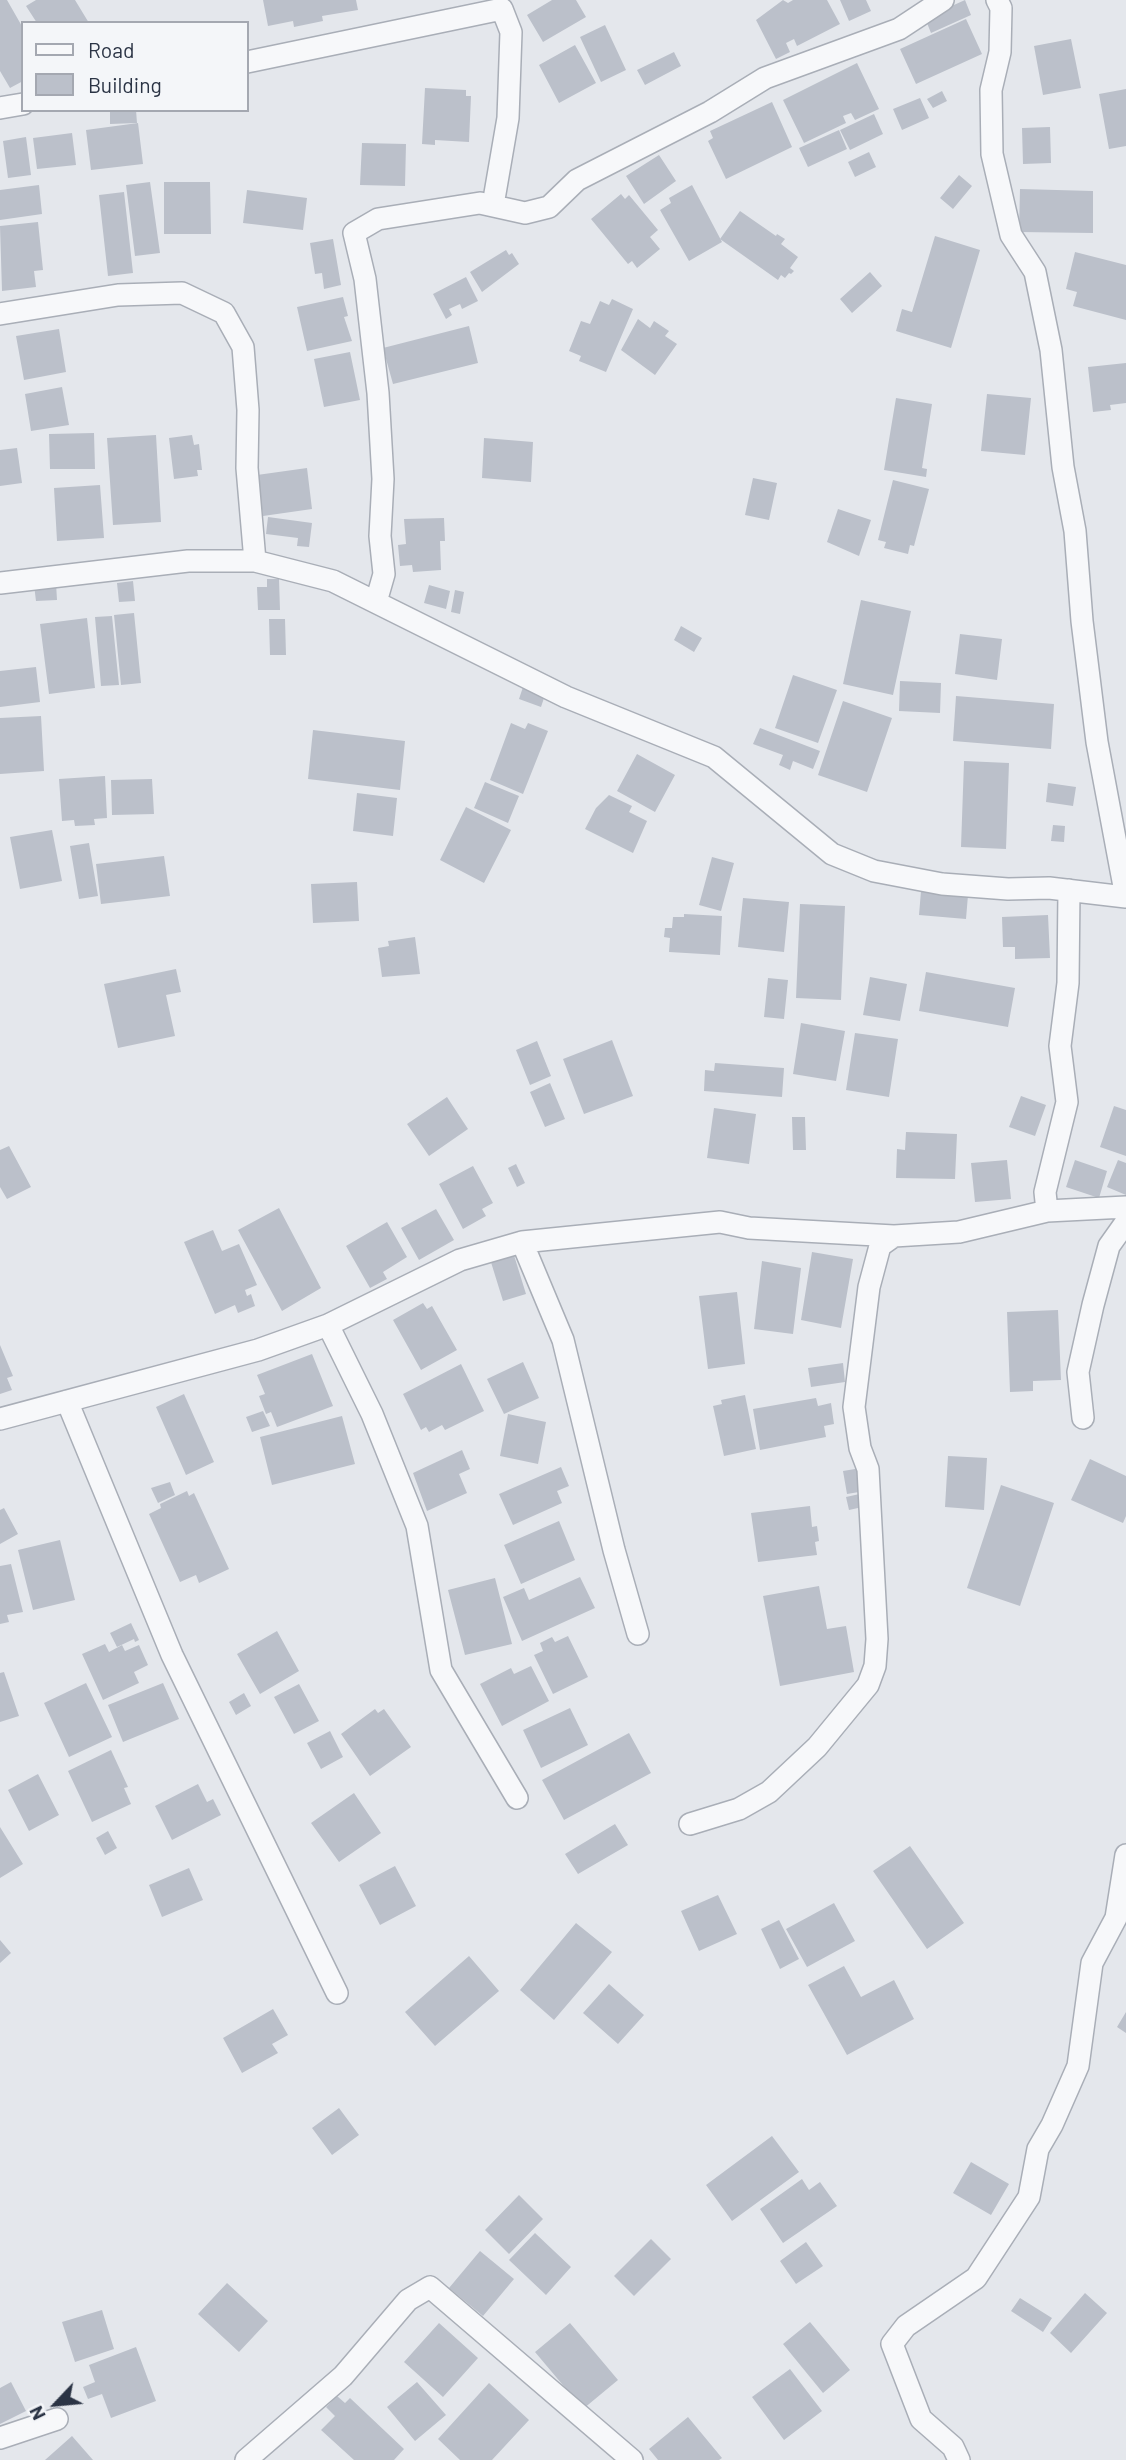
<!DOCTYPE html>
<style>
body{margin:0}
#map{position:relative;width:1126px;height:2460px;overflow:hidden;background:#e4e7ec;font-family:Barlow,sans-serif}
canvas{display:block}
.legend{position:absolute;left:21px;top:21px;width:228px;height:91px;box-sizing:border-box;background:#f4f6f9;border:2px solid #a4a8b1;margin:0;padding:9px 12px;list-style:none;font-size:21px;color:#2b3445}
.legend li{display:flex;align-items:center;gap:14px;height:35px}
.legend b{width:35px;border:2px solid #a4a8b1}
.north{position:absolute;left:21px;top:2369px;width:70px;height:70px;-webkit-text-stroke:5px #f4f6f9;paint-order:stroke;rotate:244deg;font-size:19px;font-weight:700;line-height:28px;text-align:center;color:#2b3445}
.north::after{content:'';display:block;margin:auto;width:24px;height:32px;background:#2b3445;clip-path:polygon(50% 0,100% 100%,50% 72%,0 100%)}
</style>
<div id="map">
<canvas width="1126" height="2460"></canvas>
<ul class="legend">
<li><b style="height:9px;background:#f7f8fa"></b>Road</li>
<li><b style="height:19px;background:#bbc0ca"></b>Building</li>
</ul>
<div class="north">N</div>
</div>
<script>
const ctx = document.querySelector('canvas').getContext('2d');
ctx.lineJoin = 'round';
function fillPath(path, color) { ctx.fillStyle = color; ctx.fill(path, 'evenodd'); }
const toPath = rows => new Path2D(rows.map(r => 'M' + r).join(''));
function trace(path, color, width, dash) { ctx.strokeStyle = color; ctx.lineWidth = width; ctx.lineCap = dash ? 'butt' : 'round'; ctx.setLineDash(dash || []); ctx.stroke(path); }
fillPath(toPath([
 [0,0,7,0,23,28,23,81,10,88,0,71],
 [36,0,75,0,89,23,37,23,26,6],
 [263,0,356,0,358,10,322,16,323,21,294,27,293,21,268,26],
 [552,0,576,0,586,17,543,42,527,15],
 [783,0,788,3,793,0,827,0,840,24,797,46,794,39,786,43,790,52,776,59,756,20],
 [840,0,866,0,871,11,849,21],
 [965,0,971,15,931,33,925,18],
 [966,19,982,54,916,84,900,49],
 [605,25,626,70,601,82,580,37],
 [1071,39,1081,88,1043,95,1034,46],
 [575,45,596,83,559,103,539,65],
 [674,52,681,66,645,85,637,70],
 [857,63,879,109,855,120,851,113,843,116,846,123,804,143,783,100],
 [425,88,466,90,466,96,471,96,469,142,435,140,435,145,422,144],
 [1126,89,1126,146,1109,149,1099,94],
 [942,91,947,101,933,108,927,99],
 [920,98,929,118,902,130,893,109],
 [772,102,792,147,726,179,708,141,713,138,710,131],
 [110,110,136,110,137,123,110,124],
 [874,114,883,134,850,150,840,130],
 [138,123,143,164,91,170,86,130],
 [1050,127,1051,163,1023,164,1022,128],
 [839,130,847,149,808,167,799,148],
 [72,133,76,165,37,169,33,138],
 [26,137,31,175,8,178,3,141],
 [362,143,406,144,405,186,360,185],
 [869,152,876,167,855,177,848,162],
 [659,155,676,181,644,204,626,176],
 [959,175,972,186,953,209,940,198],
 [150,182,160,253,135,256,126,185],
 [164,182,210,182,211,234,164,234],
 [39,185,42,214,0,220,0,190],
 [692,185,722,242,689,261,660,210,671,203,669,198],
 [1020,189,1093,191,1093,233,1019,232],
 [247,190,307,198,303,230,243,223],
 [124,192,133,273,108,276,99,195],
 [621,194,625,199,629,195,658,230,650,237,660,249,637,268,632,261,628,264,591,219],
 [740,211,776,236,777,234,785,239,781,244,798,257,790,268,794,271,791,274,789,273,785,278,781,275,778,280,720,239],
 [38,222,43,270,34,271,36,287,2,291,0,226],
 [935,236,980,250,951,348,896,331,902,309,912,312],
 [333,239,341,285,324,289,322,273,315,274,310,243],
 [506,250,509,255,512,253,519,264,482,292,470,272],
 [1075,252,1126,265,1126,320,1073,306,1077,292,1066,289],
 [870,272,882,286,852,313,840,299],
 [466,277,478,301,462,309,460,304,449,309,452,315,446,319,433,294],
 [343,297,348,316,344,317,352,341,307,351,297,307],
 [612,299,633,309,606,372,579,361,581,356,569,351,581,321,590,324,600,301,609,305],
 [638,319,650,328,654,321,669,331,665,336,677,344,655,375,621,350],
 [469,326,478,363,393,384,383,348],
 [59,329,66,372,24,380,16,336],
 [350,352,360,400,324,407,314,359],
 [1126,363,1126,403,1110,405,1111,410,1093,412,1088,367],
 [62,387,69,425,31,431,25,394],
 [987,394,1031,398,1025,455,981,451],
 [896,398,932,404,922,468,927,469,926,477,884,470],
 [94,433,95,469,50,469,49,434],
 [156,435,161,522,113,525,107,438],
 [192,435,194,445,199,444,202,470,197,470,198,476,174,479,169,438],
 [484,438,533,442,531,482,482,478],
 [17,448,22,483,0,486,0,450],
 [307,468,312,509,263,516,257,475],
 [753,478,777,483,769,520,745,515],
 [893,480,929,489,914,546,910,545,908,554,884,548,886,542,878,540],
 [100,485,104,538,57,541,54,488],
 [838,509,871,520,859,556,827,542],
 [268,517,312,523,309,547,297,546,298,538,266,534],
 [444,518,445,541,440,541,441,570,413,572,412,565,400,566,398,545,406,544,404,519],
 [267,579,279,579,280,610,258,610,257,587,267,587],
 [133,581,135,601,119,602,117,583],
 [56,583,57,600,36,601,34,585],
 [429,585,450,591,446,609,424,603],
 [455,590,464,592,460,614,451,612],
 [861,600,911,611,893,695,843,684],
 [134,613,141,683,121,685,114,615],
 [112,616,119,685,101,686,95,617],
 [87,618,95,688,49,694,40,624],
 [269,619,285,619,286,655,270,655],
 [681,626,702,638,694,652,674,640],
 [960,634,1002,639,997,680,955,674],
 [36,667,40,702,0,707,0,671],
 [793,675,837,690,818,743,775,728],
 [900,681,941,683,940,713,899,711],
 [523,687,545,695,541,707,519,699],
 [956,696,1054,704,1051,749,953,741],
 [843,701,892,718,867,792,818,775],
 [41,716,44,771,0,774,0,718],
 [511,723,525,729,528,723,548,731,523,794,490,780],
 [760,728,820,751,813,769,793,761,790,770,779,765,783,755,753,744],
 [313,730,405,741,400,790,308,779],
 [637,754,675,775,655,812,617,791],
 [964,761,1009,763,1006,849,961,847],
 [105,776,107,818,94,819,95,825,75,826,74,820,62,821,59,779],
 [152,779,154,814,112,815,111,780],
 [485,782,519,796,508,823,474,808],
 [1048,783,1076,787,1073,806,1046,802],
 [357,793,397,798,393,836,353,831],
 [609,795,632,806,629,812,647,821,633,853,585,829,596,808],
 [466,807,511,830,484,883,440,860],
 [1053,825,1065,826,1064,842,1051,841],
 [52,830,62,881,20,889,10,837],
 [89,843,98,896,79,899,70,846],
 [164,856,170,896,101,904,96,864],
 [712,857,734,863,721,911,699,905],
 [357,882,359,921,313,923,311,884],
 [921,891,968,895,966,919,919,915],
 [743,898,789,902,784,952,738,947],
 [800,904,845,906,841,1000,796,998],
 [684,914,722,916,720,955,669,952,670,938,664,937,665,928,672,928,673,917,684,917],
 [1048,915,1050,958,1015,959,1015,947,1003,947,1002,917],
 [415,937,420,974,382,977,378,948,389,946,388,941],
 [176,969,181,992,166,995,175,1036,118,1048,104,984],
 [926,972,1015,988,1008,1027,919,1011],
 [870,977,907,984,900,1021,863,1015],
 [768,978,788,980,784,1019,764,1017],
 [801,1023,845,1031,836,1081,793,1074],
 [855,1033,898,1039,889,1097,846,1090],
 [612,1040,633,1096,584,1114,563,1059],
 [537,1041,551,1076,530,1085,516,1050],
 [715,1063,784,1068,782,1097,704,1091,705,1070,714,1071],
 [550,1083,565,1119,545,1127,530,1092],
 [1021,1096,1046,1105,1035,1136,1009,1127],
 [447,1097,468,1129,429,1156,407,1124],
 [1114,1106,1126,1110,1126,1156,1100,1147],
 [714,1108,756,1114,749,1164,707,1158],
 [792,1117,805,1117,806,1150,793,1150],
 [906,1132,957,1134,955,1179,896,1178,897,1149,905,1150],
 [9,1146,31,1187,7,1199,0,1187,0,1150],
 [1007,1160,1011,1199,975,1202,971,1163],
 [1075,1160,1107,1171,1099,1198,1066,1187],
 [1118,1160,1126,1163,1126,1195,1107,1187],
 [516,1164,525,1183,517,1187,508,1168],
 [473,1166,493,1203,482,1209,486,1216,463,1229,439,1184],
 [279,1208,321,1288,282,1311,238,1230],
 [436,1209,454,1240,419,1260,401,1228],
 [387,1222,407,1257,383,1272,387,1279,370,1288,346,1246],
 [213,1230,222,1251,239,1244,257,1285,245,1290,247,1296,251,1294,255,1306,238,1313,235,1305,215,1314,184,1242],
 [513,1252,526,1294,503,1301,490,1259],
 [812,1252,853,1259,841,1328,801,1320],
 [762,1261,801,1268,793,1334,754,1329],
 [737,1292,745,1364,708,1369,699,1296],
 [423,1303,427,1309,432,1306,457,1350,421,1370,393,1320],
 [1058,1310,1061,1380,1033,1381,1033,1391,1010,1392,1007,1312],
 [0,1345,13,1376,7,1378,12,1390,0,1394],
 [312,1354,333,1406,277,1427,271,1412,266,1414,259,1396,265,1394,257,1375],
 [523,1362,539,1398,504,1414,487,1379],
 [843,1363,845,1382,811,1387,808,1368],
 [461,1364,484,1411,445,1430,442,1425,429,1432,426,1427,421,1430,403,1394],
 [184,1394,214,1462,186,1475,156,1407],
 [745,1395,756,1449,724,1456,713,1406,722,1404,721,1400],
 [816,1398,818,1406,831,1403,834,1424,824,1426,826,1437,760,1450,753,1409],
 [263,1411,270,1426,252,1432,246,1417],
 [508,1414,546,1422,538,1464,500,1456],
 [342,1416,355,1464,272,1485,260,1437],
 [462,1450,470,1469,459,1474,467,1493,427,1511,413,1473],
 [948,1456,987,1458,984,1510,945,1507],
 [1090,1459,1126,1476,1126,1516,1123,1523,1071,1500],
 [561,1467,569,1486,557,1491,562,1503,513,1525,499,1494],
 [861,1468,865,1491,847,1494,843,1471],
 [170,1482,175,1495,158,1503,151,1488],
 [1001,1485,1054,1503,1020,1606,967,1588],
 [187,1491,189,1496,194,1493,229,1569,199,1583,196,1575,180,1582,149,1514,161,1508,160,1504],
 [864,1493,867,1506,849,1510,846,1497],
 [810,1506,812,1527,817,1526,819,1541,815,1542,817,1555,758,1562,751,1513],
 [4,1508,18,1534,0,1544,0,1510],
 [559,1521,575,1560,521,1584,504,1545],
 [60,1540,75,1600,33,1610,18,1550],
 [11,1564,23,1612,7,1615,9,1622,0,1624,0,1566],
 [580,1577,595,1608,522,1641,503,1597,524,1588,529,1600],
 [495,1578,512,1644,465,1655,448,1590],
 [819,1586,827,1629,846,1626,854,1672,780,1686,763,1596],
 [131,1623,139,1640,135,1642,134,1639,117,1647,110,1633],
 [277,1631,299,1671,260,1694,237,1654],
 [568,1636,588,1677,553,1694,534,1655,543,1651,540,1643,552,1637,555,1642],
 [105,1644,109,1652,122,1645,125,1651,139,1645,148,1665,134,1672,139,1683,103,1700,82,1654],
 [531,1666,549,1701,502,1726,480,1684,511,1668,514,1674],
 [4,1672,19,1716,0,1722,0,1673],
 [86,1683,112,1737,69,1757,44,1703],
 [163,1683,179,1719,123,1742,108,1705],
 [299,1684,319,1721,294,1734,274,1697],
 [244,1693,251,1706,236,1715,229,1702],
 [570,1708,588,1745,541,1768,523,1730],
 [375,1709,378,1713,384,1709,411,1747,370,1776,341,1734],
 [330,1731,343,1757,321,1769,307,1743],
 [629,1733,651,1773,564,1820,542,1780],
 [111,1750,128,1787,124,1788,131,1804,92,1822,68,1771],
 [38,1774,59,1815,29,1831,8,1790],
 [198,1784,207,1802,213,1799,221,1815,172,1840,155,1806],
 [354,1793,381,1833,339,1862,311,1823],
 [615,1824,628,1845,578,1874,565,1854],
 [0,1827,23,1864,0,1878],
 [108,1831,117,1848,105,1855,96,1838],
 [910,1846,964,1923,927,1949,873,1871],
 [395,1866,416,1906,380,1925,359,1885],
 [189,1868,203,1900,162,1917,149,1885],
 [718,1895,737,1934,699,1951,681,1911],
 [834,1903,855,1941,807,1967,786,1929],
 [779,1920,799,1959,780,1969,761,1929],
 [576,1923,612,1952,554,2020,520,1990],
 [0,1940,11,1953,0,1963],
 [469,1956,499,1991,435,2046,405,2012],
 [844,1966,861,1997,894,1980,914,2019,847,2055,808,1985],
 [609,1984,644,2015,618,2044,583,2013],
 [273,2009,288,2035,272,2044,278,2053,242,2073,223,2038],
 [1126,2012,1126,2033,1117,2027],
 [339,2108,359,2135,332,2155,312,2128],
 [772,2136,799,2172,732,2221,706,2185],
 [971,2162,1009,2184,991,2215,953,2193],
 [802,2179,809,2190,820,2182,837,2206,783,2243,760,2209],
 [519,2195,543,2219,509,2254,485,2230],
 [535,2233,571,2267,546,2295,509,2260],
 [651,2239,671,2259,634,2296,614,2276],
 [806,2242,823,2266,796,2284,780,2261],
 [480,2251,514,2279,483,2316,449,2288],
 [227,2283,268,2321,239,2352,198,2314],
 [1085,2293,1107,2313,1071,2353,1050,2333],
 [1020,2298,1052,2318,1043,2332,1011,2311],
 [102,2310,114,2349,75,2362,62,2322],
 [810,2322,850,2370,823,2393,783,2344],
 [439,2323,478,2358,443,2397,404,2362],
 [570,2323,618,2380,583,2409,535,2352],
 [136,2347,156,2401,111,2418,102,2394,88,2399,83,2387,95,2382,89,2365],
 [790,2369,822,2411,784,2440,752,2397],
 [11,2382,26,2411,0,2424,0,2388],
 [417,2382,446,2415,415,2441,387,2407],
 [489,2383,529,2420,492,2460,460,2460,438,2439],
 [337,2396,345,2403,350,2398,404,2449,394,2460,354,2460,321,2430,335,2416,326,2407],
 [688,2417,722,2458,719,2460,658,2460,649,2449],
 [72,2436,93,2460,45,2460]
]), '#bbc0ca');
const minor = toPath([
 [997,0,1001,8,1000,52,991,90,992,154,1011,235,1035,272,1051,350,1063,467,1075,531,1082,621,1097,742,1126,897],
 [247,62,502,9,511,32,508,118,493,205],
 [0,108,23,104],
 [0,314,118,295,182,293,224,313,243,347,248,410,247,468,255,561],
 [0,583,188,561,255,561,333,581,566,697,714,757,832,854,874,871,942,884,1008,889,1049,888,1126,897],
 [376,602,384,574,380,536,383,479,378,393,365,279,354,233,378,219,480,203,525,213,549,207,577,180,710,112,765,78,899,29,943,0],
 [1047,1211,1126,1207],
 [522,1242,563,1340,614,1550,638,1634],
 [328,1325,372,1414,417,1526,441,1670,517,1798],
 [67,1401,172,1655,337,1993],
 [1083,1418,1078,1372,1093,1305,1109,1246,1126,1222],
 [0,1419,258,1350,328,1325,460,1260,522,1242,720,1222,749,1228,894,1236,959,1232,1047,1211,1045,1192,1067,1102,1060,1046,1068,983,1069,890],
 [690,1824,739,1809,769,1792,817,1747,868,1685,875,1666,877,1639,868,1469,860,1448,854,1407,869,1287,880,1246,894,1236],
 [0,2438,57,2419],
 [246,2460,343,2376,408,2300,430,2287,632,2460],
 [959,2460,953,2447,921,2419,892,2344,906,2326,976,2278,1029,2197,1038,2149,1052,2125,1078,2066,1092,1963,1116,1918,1126,1855]
]);
trace(minor, '#a9aeb7', 24);
trace(minor, '#f7f8fa', 21);
</script>
